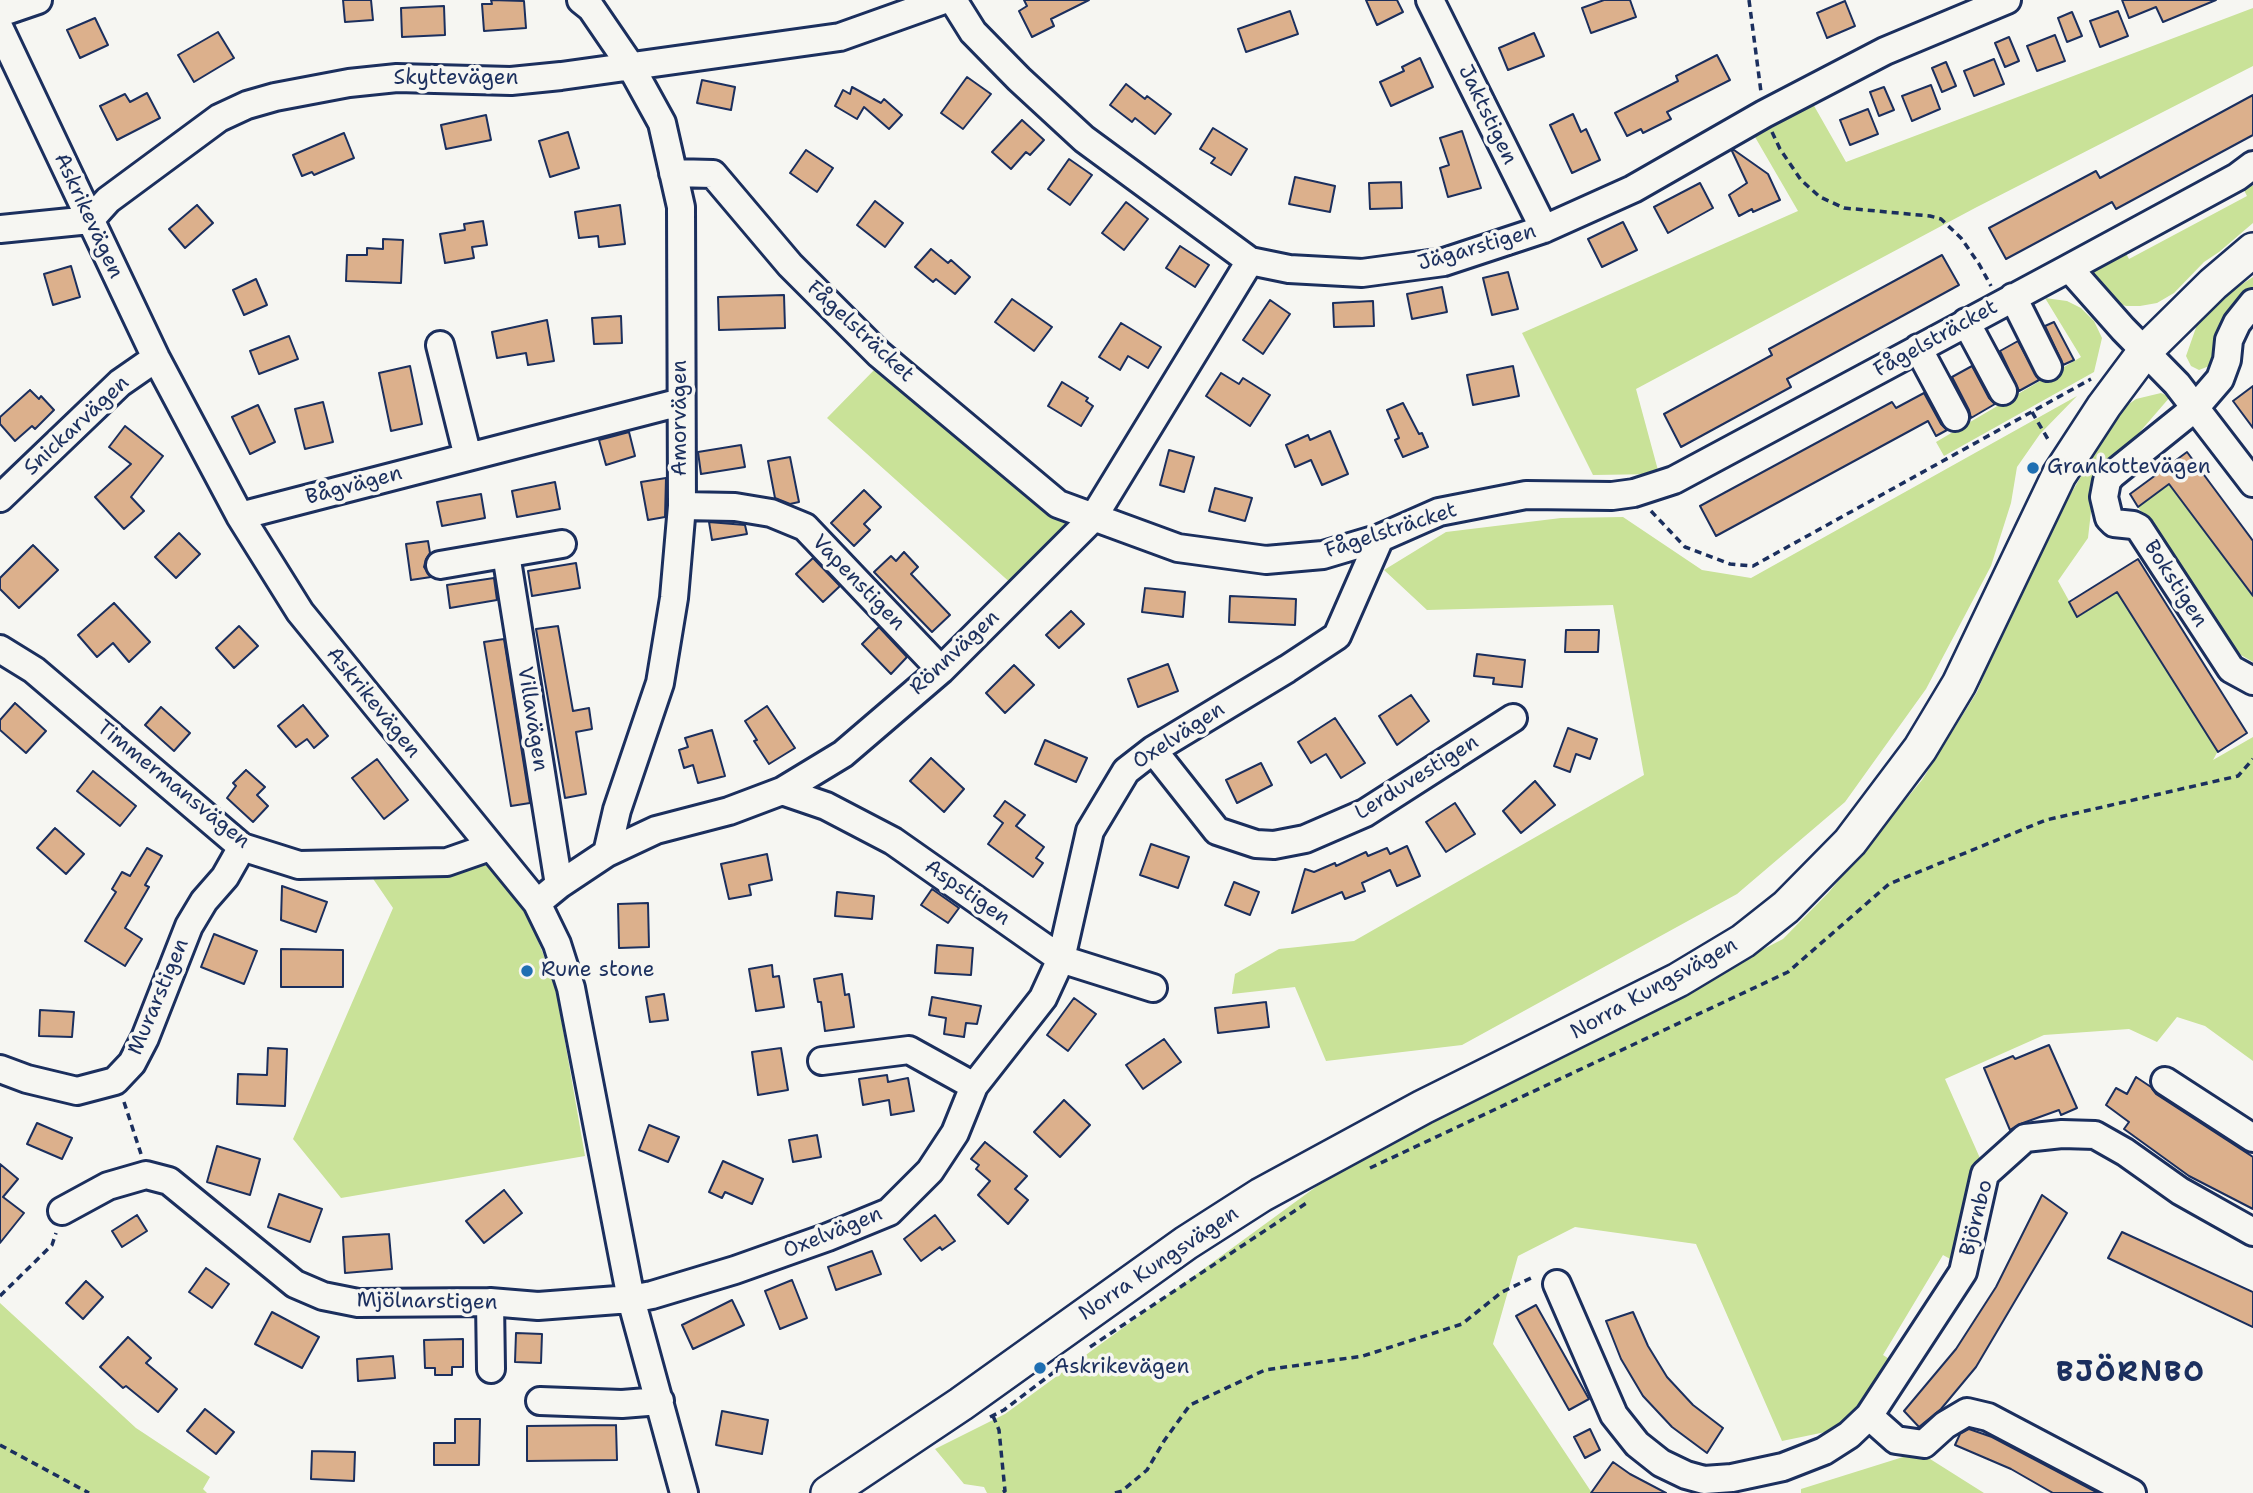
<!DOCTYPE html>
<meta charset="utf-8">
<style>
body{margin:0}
canvas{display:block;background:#f6f6f2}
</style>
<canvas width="2253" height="1493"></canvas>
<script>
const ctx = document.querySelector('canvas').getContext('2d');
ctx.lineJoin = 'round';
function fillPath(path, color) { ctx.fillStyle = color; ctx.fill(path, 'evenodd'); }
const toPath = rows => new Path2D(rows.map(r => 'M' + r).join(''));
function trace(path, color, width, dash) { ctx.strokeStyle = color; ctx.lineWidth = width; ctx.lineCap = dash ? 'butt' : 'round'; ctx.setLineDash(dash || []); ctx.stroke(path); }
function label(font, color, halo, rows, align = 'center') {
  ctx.font = font + ' "Shantell Sans",sans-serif'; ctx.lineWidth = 7; ctx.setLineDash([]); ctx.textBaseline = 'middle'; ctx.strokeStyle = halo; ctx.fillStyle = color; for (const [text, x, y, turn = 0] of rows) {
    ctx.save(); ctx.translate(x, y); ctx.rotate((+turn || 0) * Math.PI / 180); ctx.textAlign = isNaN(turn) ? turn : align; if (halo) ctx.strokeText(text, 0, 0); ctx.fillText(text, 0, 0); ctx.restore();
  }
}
fillPath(toPath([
 [2253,8,2253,66,1975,208,1636,389,1659,474,1593,475,1522,333,1798,211,1755,137,1813,104,1846,162],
 [2240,182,2253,186,2253,223,2219,252,2204,262,2174,293,2157,303,2140,306,2126,306,2114,302,2092,275,2092,261,2122,246,2129,259,2247,196],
 [2253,277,2253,289,2235,309,2217,363,2199,370,2191,366,2186,356,2198,322,2218,300],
 [2045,298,2067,301,2081,308,2094,321,2102,338,2094,372,1944,456,1936,442,2081,357],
 [878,366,1069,526,1014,586,827,418],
 [2161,393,2170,397,2094,485,2088,538,2058,581,2078,617,2117,592,2218,751,2213,760,2253,737,2253,1061,2205,1026,2177,1017,2157,1042,2129,1029,2044,1035,1945,1079,1983,1165,1952,1260,1943,1255,1883,1355,1897,1364,1840,1429,1782,1441,1696,1244,1575,1227,1518,1256,1493,1344,1592,1493,987,1493,984,1487,964,1484,935,1449,1005,1414,1376,1143,1659,1003,1783,939,1829,892,1922,780,1977,692,2033,560,2080,478,2096,453,2118,412,2136,399],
 [2077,396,2040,434,2017,467,2011,503,1991,566,1926,689,1845,802,1737,894,1462,1045,1326,1061,1295,987,1232,994,1235,974,1279,949,1354,941,1644,775,1613,605,1427,610,1384,570,1446,532,1561,518,1623,517,1702,570,1751,578],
 [2169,484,2253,596,2253,662,2234,651,2138,507],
 [491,865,523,903,555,984,585,1156,341,1198,293,1139,393,908,365,867],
 [0,1303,136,1428,210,1477,203,1489,207,1493,0,1493],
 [1919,1452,1984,1493,1801,1493,1801,1489]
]), '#c9e298');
const building = toPath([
 [343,0,371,0,373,20,345,22,343,0],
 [491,0,524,1,526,28,484,31,482,4,492,4,491,0],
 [1024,0,1089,0,1051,19,1054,26,1032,37,1019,11,1027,6,1024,0],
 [1366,0,1397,0,1403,12,1377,25,1366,0],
 [1604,0,1630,0,1636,17,1591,33,1582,8,1604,0],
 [2122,0,2216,0,2163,22,2156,7,2129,18,2122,0],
 [1845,1,1855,26,1827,38,1817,13,1845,1],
 [444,6,445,35,402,37,401,8,444,6],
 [1290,11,1298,34,1246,52,1238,29,1290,11],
 [2118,11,2128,36,2100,47,2090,21,2118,11],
 [2072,12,2082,36,2067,42,2058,18,2072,12],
 [95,18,108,45,80,58,67,30,95,18],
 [218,32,234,58,194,82,178,55,218,32],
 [1534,33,1544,56,1508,70,1499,48,1534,33],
 [2055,35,2065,61,2037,71,2027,46,2055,35],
 [2009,37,2019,61,2005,67,1995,43,2009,37],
 [1717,55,1730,80,1667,112,1671,119,1643,133,1641,129,1627,136,1615,113,1678,81,1676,76,1717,55],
 [1420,58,1433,87,1391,106,1380,82,1404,71,1402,67,1420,58],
 [1994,59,2004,84,1974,96,1964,71,1994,59],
 [1946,62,1956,86,1942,92,1932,68,1946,62],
 [967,77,991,94,963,129,941,113,967,77],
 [702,80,735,87,731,110,697,103,702,80],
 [1126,84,1145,99,1147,96,1171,114,1155,134,1135,118,1132,122,1110,105,1126,84],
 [1931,85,1940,109,1912,121,1902,96,1931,85],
 [852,87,881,103,884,99,902,115,889,129,864,107,857,119,835,106,843,90,850,94,852,87],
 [1884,87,1894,110,1879,116,1870,92,1884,87],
 [147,93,160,118,117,140,100,106,125,94,130,102,147,93],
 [2253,95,2253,135,2116,209,2112,202,2006,259,1989,228,2096,171,2100,178,2253,95],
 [1868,109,1878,134,1850,145,1840,120,1868,109],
 [1573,114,1581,132,1586,129,1600,160,1572,173,1550,125,1573,114],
 [486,115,491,140,446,149,441,125,486,115],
 [1022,120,1044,140,1030,155,1026,152,1011,169,992,152,1022,120],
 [1213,128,1247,149,1231,175,1211,163,1215,158,1200,149,1213,128],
 [1462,131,1481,188,1448,197,1440,168,1449,165,1440,138,1462,131],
 [568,132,579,168,550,177,539,141,568,132],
 [344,133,354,158,314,175,312,172,302,176,293,155,344,133],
 [806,150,833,168,817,192,790,173,806,150],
 [1734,150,1768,174,1780,200,1753,212,1752,209,1739,216,1729,195,1747,183,1732,151,1734,150],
 [1069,159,1092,175,1070,205,1048,189,1069,159],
 [1295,177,1335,186,1330,212,1289,204,1295,177],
 [1401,182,1402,208,1370,209,1369,183,1401,182],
 [1700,183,1713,208,1668,233,1654,207,1700,183],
 [875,201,903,223,885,247,857,225,875,201],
 [1126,202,1148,219,1124,250,1102,233,1126,202],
 [197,205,213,223,185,248,169,229,197,205],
 [620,205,625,244,599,247,598,236,579,238,575,212,620,205],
 [483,221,487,245,472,247,474,258,445,263,440,234,465,230,464,224,483,221],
 [1623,222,1637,250,1602,267,1588,239,1623,222],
 [383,239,403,240,401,283,346,281,347,255,367,255,367,248,383,249,383,239],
 [1180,246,1209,265,1195,287,1166,268,1180,246],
 [931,249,948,263,951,260,970,277,955,294,936,279,933,282,915,267,931,249],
 [1942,255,1959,285,1787,379,1791,387,1681,447,1664,414,1772,355,1769,349,1942,255],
 [71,266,80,297,53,305,44,274,71,266],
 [1508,272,1518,309,1492,315,1483,278,1508,272],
 [256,279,267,305,244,315,233,290,256,279],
 [1442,287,1447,312,1412,319,1407,294,1442,287],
 [784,295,785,328,719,330,718,297,784,295],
 [1012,299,1052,327,1034,351,995,322,1012,299],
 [1270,300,1290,314,1263,354,1243,340,1270,300],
 [1373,301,1374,326,1334,327,1333,303,1373,301],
 [621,316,622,343,594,344,592,318,621,316],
 [547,320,554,361,528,365,526,353,497,358,492,332,547,320],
 [2054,322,2074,360,2063,365,2045,326,2054,322],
 [1121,323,1161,347,1148,368,1128,356,1120,370,1099,357,1121,323],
 [289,336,298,359,259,374,250,351,289,336],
 [2018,341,2039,380,2019,391,2000,351,2018,341],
 [410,366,422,424,391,431,379,373,410,366],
 [1513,366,1519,396,1473,405,1467,375,1513,366],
 [1972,366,1989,398,1995,404,1971,418,1969,410,1952,377,1972,366],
 [1221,373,1239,384,1243,378,1270,395,1250,426,1206,396,1221,373],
 [1062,382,1088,398,1086,401,1093,406,1081,426,1048,406,1062,382],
 [2253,386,2253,428,2233,401,2253,386],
 [30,390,39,399,41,396,54,410,35,429,32,426,15,441,0,424,0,417,30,390],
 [1924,393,1941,424,1947,430,1936,436,1928,421,1716,536,1700,506,1892,402,1896,408,1924,393],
 [323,402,333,442,305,449,295,409,323,402],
 [1403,403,1419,434,1422,433,1428,447,1403,457,1395,440,1399,438,1387,410,1403,403],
 [258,405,275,442,250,454,232,417,258,405],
 [125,426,163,456,131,497,144,511,124,529,95,497,131,464,109,447,125,426],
 [1330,431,1348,474,1322,485,1311,460,1295,467,1286,445,1308,435,1310,440,1330,431],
 [629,432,635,456,606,465,599,440,629,432],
 [741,445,745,467,701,474,698,452,741,445],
 [1169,450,1194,457,1184,492,1160,485,1169,450],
 [2187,452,2253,541,2253,596,2169,484,2138,507,2130,494,2187,452],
 [790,457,799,502,790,504,775,498,768,461,790,457],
 [666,478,665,517,648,520,641,482,666,478],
 [555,482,560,509,517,517,512,491,555,482],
 [1215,488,1252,498,1245,521,1209,511,1215,488],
 [864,490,881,507,864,524,870,530,854,546,831,523,864,490],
 [481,494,485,518,442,526,437,502,481,494],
 [709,522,745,525,747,534,712,540,709,522],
 [179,533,200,554,176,578,155,557,179,533],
 [428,541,430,553,426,559,424,567,431,577,411,580,406,544,428,541],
 [33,545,58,570,19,608,0,589,0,578,33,545],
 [904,552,918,567,911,574,950,615,932,632,874,572,891,556,896,561,904,552],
 [813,558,840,586,823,602,796,574,813,558],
 [2138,559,2247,733,2218,752,2117,592,2077,617,2069,602,2138,559],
 [576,563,580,588,532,596,528,571,576,563],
 [494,578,497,600,450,608,447,585,494,578],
 [1145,588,1185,592,1183,617,1142,612,1145,588],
 [1230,596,1296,599,1295,625,1229,622,1230,596],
 [114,603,150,642,129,662,113,643,97,657,78,635,114,603],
 [1071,611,1084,624,1059,648,1046,635,1071,611],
 [239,626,258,646,234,668,216,648,239,626],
 [558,626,573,711,589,708,592,729,576,732,586,794,565,798,536,629,558,626],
 [879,627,907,657,891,674,862,644,879,627],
 [1566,630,1599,630,1598,652,1565,652,1566,630],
 [504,639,530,803,511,806,484,642,504,639],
 [1477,654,1525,660,1522,687,1493,684,1494,678,1474,676,1477,654],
 [1168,664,1178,691,1138,707,1128,679,1168,664],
 [1014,665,1034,685,1005,713,986,693,1014,665],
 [1411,695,1429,721,1397,745,1379,716,1411,695],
 [15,703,46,731,26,753,0,730,0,720,15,703],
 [303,705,328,736,314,748,307,739,296,747,278,726,303,705],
 [767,706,795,748,769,764,754,741,757,740,745,721,767,706],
 [161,707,190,733,174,751,145,725,161,707],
 [1335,718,1365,763,1341,778,1326,754,1311,763,1298,742,1335,718],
 [1568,728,1597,739,1590,759,1576,754,1570,772,1554,766,1568,728],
 [712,730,725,776,698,783,693,765,684,768,679,750,688,747,685,738,712,730],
 [1045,740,1087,758,1076,782,1035,764,1045,740],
 [931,758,964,789,944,812,910,781,931,758],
 [377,759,408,800,384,819,352,778,377,759],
 [1261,763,1272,785,1237,803,1226,780,1261,763],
 [246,770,265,787,257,795,268,806,253,822,227,798,236,786,233,783,246,770],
 [93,771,136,806,120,826,77,791,93,771],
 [1535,781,1555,805,1521,833,1503,811,1535,781],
 [1005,801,1025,815,1016,826,1044,847,1036,858,1043,863,1033,877,988,844,1003,823,994,816,1005,801],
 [1455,803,1475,834,1446,852,1426,822,1455,803],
 [55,828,84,854,66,874,37,848,55,828],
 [1151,844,1189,857,1178,888,1140,875,1151,844],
 [1407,846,1420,876,1397,886,1390,870,1362,883,1365,891,1345,899,1342,892,1292,913,1305,869,1314,872,1335,863,1336,866,1366,852,1368,856,1387,848,1390,854,1407,846],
 [147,848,162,856,145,885,149,887,125,928,142,939,125,966,85,941,116,892,112,889,122,872,130,876,147,848],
 [767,854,772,880,749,885,751,895,729,899,721,864,767,854],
 [1234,882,1259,892,1250,915,1225,905,1234,882],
 [282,886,327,902,316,932,281,920,282,886],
 [932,889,959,908,948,923,921,905,932,889],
 [837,892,874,896,872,919,835,916,837,892],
 [648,903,649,947,619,948,618,904,648,903],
 [214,934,257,951,244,984,201,967,214,934],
 [937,945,973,948,971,975,935,973,937,945],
 [281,949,343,950,343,987,281,987,281,949],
 [772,965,773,977,779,976,784,1007,756,1011,749,969,772,965],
 [842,974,845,995,849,994,854,1027,825,1031,821,1002,818,1002,814,979,842,974],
 [664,994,668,1020,650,1022,646,997,664,994],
 [932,997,981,1006,977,1024,966,1023,964,1037,944,1034,946,1018,929,1015,932,997],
 [1074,998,1096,1014,1068,1051,1047,1035,1074,998],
 [1266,1002,1269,1027,1218,1033,1215,1008,1266,1002],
 [40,1010,74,1012,72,1037,39,1036,40,1010],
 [1164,1039,1181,1062,1143,1089,1126,1065,1164,1039],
 [2049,1045,2077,1108,2061,1115,2059,1110,2023,1123,2010,1130,1984,1068,2013,1056,2015,1059,2049,1045],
 [268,1048,287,1049,285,1106,237,1104,238,1074,267,1075,268,1048],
 [781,1048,788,1090,758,1095,752,1052,781,1048],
 [887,1075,888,1082,908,1078,914,1111,891,1115,889,1100,863,1105,859,1079,887,1075],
 [2136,1077,2151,1087,2156,1094,2253,1157,2253,1209,2189,1176,2124,1129,2129,1122,2106,1105,2116,1088,2127,1094,2136,1077],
 [1064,1100,1090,1125,1060,1157,1034,1132,1064,1100],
 [37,1123,72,1138,62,1159,27,1144,37,1123],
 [649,1125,679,1137,668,1162,639,1150,649,1125],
 [817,1135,821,1157,793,1162,789,1140,817,1135],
 [985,1142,1027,1176,1015,1189,1028,1200,1008,1224,978,1195,990,1181,976,1169,979,1165,971,1159,985,1142],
 [217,1146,260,1159,250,1195,207,1182,217,1146],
 [723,1161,763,1179,752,1204,725,1192,722,1198,709,1192,723,1161],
 [0,1164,18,1179,3,1197,24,1213,0,1243,0,1164],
 [504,1190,522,1213,484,1243,466,1221,504,1190],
 [279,1194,322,1209,310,1242,268,1227,279,1194],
 [2042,1195,2067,1213,1976,1367,1941,1409,1919,1427,1904,1411,1956,1349,1996,1287,2042,1195],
 [137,1215,147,1231,122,1247,112,1231,137,1215],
 [935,1215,955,1241,942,1250,940,1247,921,1261,904,1239,935,1215],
 [2122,1232,2253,1292,2253,1327,2108,1258,2122,1232],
 [389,1234,392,1269,345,1273,343,1237,389,1234],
 [872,1251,881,1274,836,1290,828,1267,872,1251],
 [206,1268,229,1284,212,1308,189,1292,206,1268],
 [792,1280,807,1318,780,1329,765,1291,792,1280],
 [86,1281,103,1297,83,1319,66,1303,86,1281],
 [732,1300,744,1325,693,1349,682,1325,732,1300],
 [1536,1305,1589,1399,1569,1410,1516,1316,1536,1305],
 [272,1312,319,1337,302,1368,255,1344,272,1312],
 [1633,1312,1648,1346,1667,1377,1693,1405,1723,1428,1707,1453,1672,1427,1643,1396,1621,1359,1606,1321,1633,1312],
 [516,1333,542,1334,541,1363,515,1362,516,1333],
 [128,1337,151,1358,146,1363,177,1389,158,1412,126,1386,123,1388,100,1367,128,1337],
 [463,1339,463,1367,452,1367,452,1375,435,1375,435,1368,425,1368,424,1340,463,1339],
 [393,1356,395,1378,358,1381,357,1359,393,1356],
 [205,1409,234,1432,216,1454,187,1431,205,1409],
 [722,1411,768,1420,762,1454,716,1445,722,1411],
 [455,1419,480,1419,479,1465,434,1465,434,1443,455,1443,455,1419],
 [616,1425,617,1460,527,1461,527,1426,616,1425],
 [1590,1429,1600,1450,1585,1458,1574,1437,1590,1429],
 [1969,1429,1992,1437,2098,1493,2053,1493,2011,1469,1955,1445,1960,1434,1969,1429],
 [312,1451,355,1452,354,1481,311,1479,312,1451],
 [1613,1462,1630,1474,1666,1493,1591,1493,1613,1462]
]);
fillPath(building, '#dcb08c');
trace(building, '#1b2f5e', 2);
const minor = toPath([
 [581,0,591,8,630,65,662,123,681,207,682,506,674,598,660,683,617,810,607,853],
 [953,0,973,32,1019,79,1084,139,1250,261,1289,269,1362,273,1444,262,1544,229,1633,189,1764,114,1885,51,2007,0],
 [1430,0,1544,229],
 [0,13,38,0],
 [0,29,156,358,240,516,300,612,537,903,557,944,571,988,631,1299,684,1493],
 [673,173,713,174,790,265,879,354,1058,504,1178,548,1266,560,1323,555,1380,538,1439,512,1526,495,1612,496,1634,493,1674,480,2069,268,2123,329,2177,384,2253,483],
 [0,229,90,220,108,200,219,118,247,105,275,97,349,83,397,78,511,81,561,76,840,37,944,0],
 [2069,268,2237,177,2253,165],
 [2013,297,2048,367],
 [2253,303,2237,323,2229,340,2227,360,2220,379,2195,408,2112,475,2107,481,2104,497,2109,518,2114,523,2133,525,2139,528,2231,669,2253,681],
 [1966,322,2003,391],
 [440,345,468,457],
 [1918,348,1955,417],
 [0,498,120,383,156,358],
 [682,506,735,507,771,513,805,527,941,670],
 [240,516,681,402],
 [506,554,559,885],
 [440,565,562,544],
 [0,649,34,670,242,847,299,865,447,862,490,847],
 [1153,750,1217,831,1256,844,1274,845,1305,839,1365,813,1513,718],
 [782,791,826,806,893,841,1061,959,1153,988],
 [537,903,559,885,607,853,656,830,729,811,782,791,843,754,941,670,1093,518,1250,261],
 [822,1061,909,1050,974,1086],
 [0,1069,27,1079,77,1091,115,1081,132,1063,145,1038,189,926,204,901,225,877,242,847],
 [2165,1081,2253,1138],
 [62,1211,108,1186,146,1175,169,1181,295,1284,323,1296,358,1303,490,1302,538,1306,631,1299,652,1295,735,1270,828,1237,889,1212,930,1171,955,1133,974,1086,1043,998,1061,959,1090,831,1126,771,1153,750,1287,669,1337,636,1380,538],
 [1557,1284,1614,1415,1637,1444,1661,1463,1686,1475,1704,1480,1732,1478,1783,1467,1824,1451,1849,1435,1869,1416],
 [490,1302,491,1369],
 [540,1401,622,1404,660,1401],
 [2132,1493,1988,1417,1967,1412,1945,1425,1924,1444,1896,1440,1869,1416,1963,1272,1985,1174,2025,1138,2062,1134,2095,1135,2125,1152,2180,1191,2253,1232]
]);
const major = toPath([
 [828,1493,961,1404,1186,1243,1261,1195,1423,1107,1678,980,1743,941,1786,907,1850,842,1920,749,1959,684,2059,475,2104,406,2145,351,2213,284,2253,250]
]);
trace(minor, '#1b2f5e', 32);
trace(major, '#1b2f5e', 38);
trace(toPath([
 [1749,0,1761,92],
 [1772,132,1780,149,1801,180,1820,197,1844,208,1930,216,1941,219,1961,238,1979,264,1991,286],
 [2032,412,2049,441],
 [1651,511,1685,547,1730,564,1753,566,2091,379],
 [124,1102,141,1154],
 [1370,1168,1788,972,1889,884,2046,820,2238,776,2253,759],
 [0,1296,52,1245,56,1233],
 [1090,1347,1308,1202],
 [993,1416,999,1430,1005,1491,1001,1493],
 [990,1417,1004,1410,1066,1363],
 [0,1445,89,1493],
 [1115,1493,1122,1491,1147,1470,1164,1441,1190,1405,1265,1370,1363,1356,1462,1324,1502,1292,1531,1278,1535,1279]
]), '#1b2f5e', 3.5, [7, 5]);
trace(minor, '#f6f6f2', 26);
trace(major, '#f6f6f2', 33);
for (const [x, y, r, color] of [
 [2033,468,7,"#1f6fb2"],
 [527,971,7,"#1f6fb2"],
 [1040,1368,7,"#1f6fb2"]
]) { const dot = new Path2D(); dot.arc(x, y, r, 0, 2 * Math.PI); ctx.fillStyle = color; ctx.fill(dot); trace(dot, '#f6f6f2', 2.5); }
label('21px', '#1b2f5e', '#f6f6f2', [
 ["Skyttevägen",456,79],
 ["Jaktstigen",1487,115,64],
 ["Askrikevägen",88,216,65],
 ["Jägarstigen",1477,248,-16],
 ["Fågelsträcket",860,332,43],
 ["Fågelsträcket",1936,339,-29],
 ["Amorvägen",681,418,-90],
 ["Snickarvägen",77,426,-43],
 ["Bågvägen",354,486,-15],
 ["Fågelsträcket",1391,531,-18],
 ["Vapenstigen",858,583,46],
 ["Bokstigen",2175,584,57],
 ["Rönnvägen",955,653,-43],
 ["Askrikevägen",373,703,51],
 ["Villavägen",532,719,81],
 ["Oxelvägen",1179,736,-33],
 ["Lerduvestigen",1417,778,-32],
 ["Timmermansvägen",173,785,39],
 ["Aspstigen",967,893,35],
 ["Norra Kungsvägen",1654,989,-29],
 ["Murarstigen",159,997,-67],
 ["Björnbo",1977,1218,-76],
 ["Oxelvägen",833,1233,-22],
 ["Norra Kungsvägen",1159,1264,-34],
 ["Mjölnarstigen",427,1302,1]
]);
label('21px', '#1b2f5e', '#f6f6f2', [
 ["Grankottevägen",2047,468],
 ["Rune stone",541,971],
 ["Askrikevägen",1054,1368]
], 'left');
ctx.letterSpacing = '2px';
label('bold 28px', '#1b2f5e', '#f6f6f2', [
 ["BJÖRNBO",2131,1374]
]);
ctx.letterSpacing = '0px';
</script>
